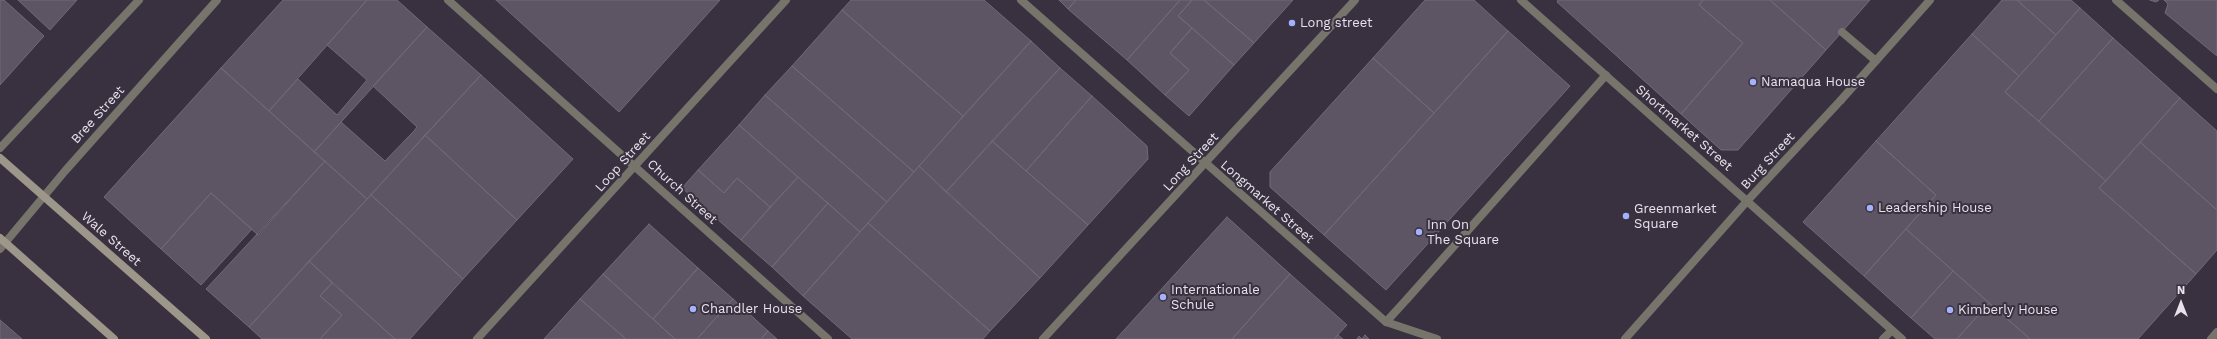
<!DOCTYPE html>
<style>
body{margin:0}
#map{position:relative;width:2217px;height:339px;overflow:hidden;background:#3a3140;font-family:"Work Sans",sans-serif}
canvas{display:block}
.north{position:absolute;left:2161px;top:283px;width:40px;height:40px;-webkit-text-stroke:3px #3a3140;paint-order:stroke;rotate:0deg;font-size:11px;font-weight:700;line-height:16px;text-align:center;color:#e7e2eb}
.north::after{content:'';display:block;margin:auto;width:14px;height:18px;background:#e7e2eb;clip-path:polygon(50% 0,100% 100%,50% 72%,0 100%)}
</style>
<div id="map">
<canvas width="2217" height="339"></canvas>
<div class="north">N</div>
</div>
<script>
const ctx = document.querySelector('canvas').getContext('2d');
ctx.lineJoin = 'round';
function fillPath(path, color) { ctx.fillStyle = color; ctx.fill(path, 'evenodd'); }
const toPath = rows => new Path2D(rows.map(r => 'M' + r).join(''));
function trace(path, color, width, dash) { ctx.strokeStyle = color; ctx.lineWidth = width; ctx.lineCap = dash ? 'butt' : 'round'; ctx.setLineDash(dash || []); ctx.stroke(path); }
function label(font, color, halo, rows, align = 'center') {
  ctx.font = font + ' "Work Sans",sans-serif'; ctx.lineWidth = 4; ctx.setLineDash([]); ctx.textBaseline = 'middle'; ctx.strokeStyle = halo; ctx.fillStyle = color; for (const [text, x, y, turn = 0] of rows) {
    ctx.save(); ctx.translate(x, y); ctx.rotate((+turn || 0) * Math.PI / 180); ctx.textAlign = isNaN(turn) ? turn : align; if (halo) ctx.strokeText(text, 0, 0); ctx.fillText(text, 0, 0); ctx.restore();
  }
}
const building = toPath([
 [0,0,4,0,44,36,0,85,0,0],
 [18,0,77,0,50,30,18,0],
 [283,0,367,0,269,111,221,68,283,0],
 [367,0,397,0,427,27,314,152,269,111,298,79,337,115,367,80,327,45,367,0],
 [496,0,720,0,619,112,496,0],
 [851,0,984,0,1031,41,963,116,842,10,851,0],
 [1059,0,1076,0,1068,9,1059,0],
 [1076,0,1180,0,1127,60,1068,9,1076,0],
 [1180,0,1192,0,1178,16,1192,28,1170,53,1189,70,1165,95,1127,60,1180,0],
 [1192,0,1204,0,1254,43,1234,65,1178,16,1192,0],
 [1204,0,1293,0,1254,43,1204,0],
 [1425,0,1474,0,1508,31,1434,113,1373,58,1425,0],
 [1558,0,1703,0,1699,5,1743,43,1681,114,1557,2,1558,0],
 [1703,0,1770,0,1826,50,1738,150,1721,150,1681,114,1743,43,1699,5,1703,0],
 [1770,0,1870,0,1826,50,1770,0],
 [2002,0,2017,0,2056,35,2019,76,1972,34,2002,0],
 [2017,0,2071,0,2080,8,2056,35,2017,0],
 [2150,0,2159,0,2156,2,2150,0],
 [2164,0,2217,0,2217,56,2165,13,2168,4,2164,0],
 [2080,8,2113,38,2039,121,2005,92,2080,8],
 [842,10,963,116,914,172,792,66,842,10],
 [427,27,481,75,367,199,314,152,341,122,385,161,414,131,417,127,373,86,427,27],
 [1192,28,1234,65,1189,116,1165,95,1189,70,1170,53,1192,28],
 [1508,31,1570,86,1386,290,1324,235,1508,31],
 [1972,34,2019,76,2005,92,2106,181,2099,188,2196,274,2138,339,2030,339,1906,229,1936,195,1876,141,1972,34],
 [2113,38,2180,98,2106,181,2039,121,2113,38],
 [1031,41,1060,68,946,192,919,166,1031,41],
 [1373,58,1434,113,1324,235,1270,187,1270,172,1373,58],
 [792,66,914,172,887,202,765,95,792,66],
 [221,68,325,161,258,235,211,193,161,249,104,197,221,68],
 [1060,68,1092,96,1026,171,992,141,1060,68],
 [481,75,573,159,517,220,425,135,481,75],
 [765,95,887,202,860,232,739,125,765,95],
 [1092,96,1147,146,1148,159,1088,225,1026,171,1092,96],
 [2180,98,2217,131,2217,210,2140,142,2180,98],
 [739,125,798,177,770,207,737,178,724,193,698,170,739,125],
 [425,135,517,220,463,279,371,195,425,135],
 [992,141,1088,225,1040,278,946,192,992,141],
 [1876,141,1936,195,1864,276,1803,222,1876,141],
 [2140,142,2217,210,2217,250,2196,274,2099,188,2140,142],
 [325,161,367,199,249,327,206,289,325,161],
 [919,166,1040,278,990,331,868,223,919,166],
 [698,170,724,193,737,178,770,207,741,240,682,188,698,170],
 [798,177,828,203,772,267,741,240,798,177],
 [211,193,252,229,201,285,161,249,211,193],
 [371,195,463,279,410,339,395,339,309,261,371,195],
 [828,203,860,232,803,296,772,267,828,203],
 [1227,217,1290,274,1232,339,1116,339,1227,217],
 [868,223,990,331,983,339,852,339,803,296,868,223],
 [649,224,698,268,653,319,603,274,649,224],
 [1906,229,1953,271,1911,318,1864,276,1906,229],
 [309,261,332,283,320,296,342,315,320,339,262,339,249,327,309,261],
 [698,268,733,299,697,339,675,339,653,319,698,268],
 [1953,271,1989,303,1957,339,1935,339,1911,318,1953,271],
 [603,274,653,319,675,339,626,339,580,299,603,274],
 [1290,274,1347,325,1334,339,1232,339,1290,274],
 [332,283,395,339,320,339,342,315,320,296,332,283],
 [580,299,626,339,544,339,580,299],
 [733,299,768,331,761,339,697,339,733,299],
 [1989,303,2030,339,1957,339,1989,303],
 [0,320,22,339,0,339,0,320],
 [768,331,777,339,761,339,768,331],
 [1338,335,1343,339,1334,339,1338,335],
 [1365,335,1369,339,1357,339,1359,336,1362,339,1365,335]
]);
fillPath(building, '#5d5464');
trace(building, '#72697a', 1);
trace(toPath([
 [1842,32,1876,61],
 [1386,322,1407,299]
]), '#77746c', 8);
trace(toPath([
 [1521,0,1902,339],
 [1407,299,1606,75],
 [1625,339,1748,200,1841,100],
 [1883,339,1892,330],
 [2211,339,2217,332]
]), '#77746c', 8);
trace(toPath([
 [448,0,828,339],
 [1021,0,1386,322,1437,339],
 [2116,0,2217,89],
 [1841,100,1930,0],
 [0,148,139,0],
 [0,249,65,171,217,0]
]), '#77746c', 8);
trace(toPath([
 [477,339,786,0],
 [1043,339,1355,0]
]), '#77746c', 8);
trace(toPath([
 [0,158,206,339],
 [0,238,114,339]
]), '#9c978a', 8);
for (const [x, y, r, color] of [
 [1292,23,4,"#a4b2fc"],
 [1753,82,4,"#a4b2fc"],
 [1870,208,4,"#a4b2fc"],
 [1626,216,4,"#a4b2fc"],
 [1419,232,4,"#a4b2fc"],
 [1163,297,4,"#a4b2fc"],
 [693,309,4,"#a4b2fc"],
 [1950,310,4,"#a4b2fc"]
]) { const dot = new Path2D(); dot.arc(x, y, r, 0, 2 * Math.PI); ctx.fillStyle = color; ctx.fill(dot); trace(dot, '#3a3140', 1.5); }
label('13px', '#e7e2eb', '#3a3140', [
 ["Long street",1300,23],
 ["Namaqua House",1761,82],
 ["Leadership House",1878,208],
 ["Greenmarket",1634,209],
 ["Square",1634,224],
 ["Inn On",1427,225],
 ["The Square",1427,240],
 ["Internationale",1171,290],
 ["Schule",1171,305],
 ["Chandler House",701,309],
 ["Kimberly House",1958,310]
], 'left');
label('13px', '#e7e2eb', '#3a3140', [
 ["Bree Street",98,115,-48],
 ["Shortmarket Street",1684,128,41],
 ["Burg Street",1768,161,-47],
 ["Loop Street",623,162,-48],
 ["Long Street",1191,162,-47],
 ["Church Street",682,192,42],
 ["Longmarket Street",1267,202,41],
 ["Wale Street",111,239,41]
]);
</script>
